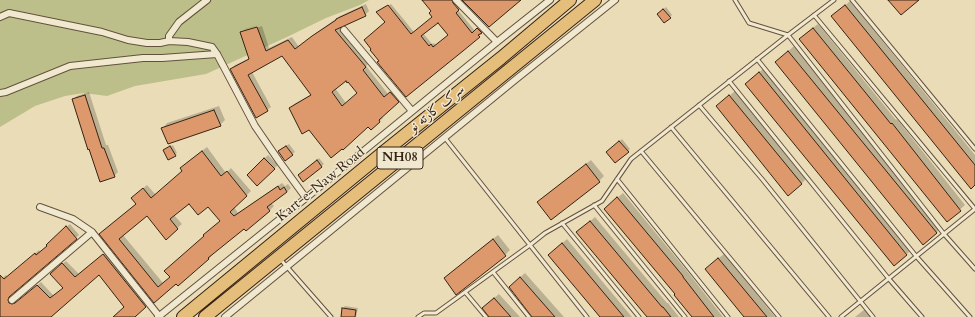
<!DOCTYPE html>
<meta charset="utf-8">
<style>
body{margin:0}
canvas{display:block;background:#eadcb7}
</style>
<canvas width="975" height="317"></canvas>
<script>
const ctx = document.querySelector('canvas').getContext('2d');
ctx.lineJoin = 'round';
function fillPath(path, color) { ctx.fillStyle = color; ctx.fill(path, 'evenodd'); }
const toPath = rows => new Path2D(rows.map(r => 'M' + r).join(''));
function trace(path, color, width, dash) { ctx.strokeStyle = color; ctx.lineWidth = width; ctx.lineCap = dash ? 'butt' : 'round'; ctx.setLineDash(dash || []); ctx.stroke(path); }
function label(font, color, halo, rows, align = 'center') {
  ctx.font = font + ' Cardo,Amiri,serif'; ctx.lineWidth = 3; ctx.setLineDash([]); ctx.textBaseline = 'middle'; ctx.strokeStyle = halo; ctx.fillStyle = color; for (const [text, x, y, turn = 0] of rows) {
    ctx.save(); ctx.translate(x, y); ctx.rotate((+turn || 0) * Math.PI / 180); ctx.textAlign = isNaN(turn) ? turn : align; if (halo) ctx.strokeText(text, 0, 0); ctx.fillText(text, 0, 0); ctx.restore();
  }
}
fillPath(toPath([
 [0,0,369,0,360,5,326,18,287,37,206,74,135,86,107,96,84,93,65,96,35,106,0,127]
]), '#bdbf8a');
fillPath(toPath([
 [423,0,448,0,451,2,453,0,461,7,458,10,475,31,480,27,483,30,481,33,482,34,479,36,380,61,386,22,378,12,380,10,391,4,414,32,433,17,432,11],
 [438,21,449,35,436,45,434,43,432,44,423,33],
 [850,1,975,155,975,184,838,12],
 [366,4,369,11,365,15,339,27,369,63,366,66,388,94,394,89,401,98,381,116,383,118,371,129,368,125,342,147,309,128,290,108,294,104,312,94,282,54,252,72,271,107,267,110,231,69,235,65,250,58,242,33,245,29,261,24,244,30,244,32,262,26,269,48,292,37,299,47,316,33,340,16],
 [346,80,349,81,358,93,346,103,335,88],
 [666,7,672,15,664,22,660,12],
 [818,24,896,120,897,119,965,205,948,220,805,34],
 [794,46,941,228,936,233,776,62],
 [764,68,911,250,907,254,752,79],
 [735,91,806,179,801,184,722,102],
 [89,92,106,145,108,145,118,172,114,176,73,99,77,96],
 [219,106,225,120,220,125,168,142,163,128,167,123],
 [622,139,630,149,628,151,610,150],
 [289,144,295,152,292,154,281,149],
 [173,145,177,153,175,155,167,148],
 [207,147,226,173,231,168,251,191,234,207,238,213,282,183,285,186,288,184,291,188,287,192,271,203,274,206,270,210,246,229,244,228,212,254,213,254,209,259,176,283,154,301,100,234,137,203,137,194,147,185,156,195,184,171,181,168,185,164],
 [189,202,208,205,220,221,204,235,205,236,171,277,163,283,123,235,147,215,166,238,182,224,174,215],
 [268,155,278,165,257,185,248,175],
 [319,158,324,164,303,181,301,173],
 [591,160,604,176,599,181,551,219,543,197],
 [623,193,687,271,723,317,693,317,610,204],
 [595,217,667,303,668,303,679,317,649,317,582,228],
 [70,224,79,235,12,293,11,296,12,300,17,301,20,300,41,282,54,296,64,287,55,270,66,261,79,274,107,251,149,303,134,317,113,317,125,307,99,274,50,317,0,317,0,280,6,275,8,277,39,250,40,252,48,246,50,241],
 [498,235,510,250,505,255,445,278,450,273],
 [567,239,632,317,602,317,554,250],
 [724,254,775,317,745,317,711,264],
 [525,273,564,317,533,317,515,282],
 [499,294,520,317,489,317,488,303],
 [345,306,358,308,356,317,342,317,343,308],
 [865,309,872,317,855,317]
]), '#0003');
const building = toPath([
 [422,0,452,0,453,3,459,10,456,13,472,33,477,28,482,33,478,35,480,37,463,51,406,97,377,62,379,61,370,50,371,49,364,40,385,22,376,12,388,5,411,34,432,17,429,13,431,11,422,0],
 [438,23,448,35,433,47,431,44,429,46,421,36,438,23],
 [462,0,521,0,489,27,462,0],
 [888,0,919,0,901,15,888,0],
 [845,5,975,165,975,185,971,189,831,16,845,5],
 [362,7,366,16,335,30,366,67,363,70,384,97,390,92,399,102,379,120,380,122,371,130,368,127,343,150,342,149,331,158,309,130,302,134,289,108,311,95,282,56,248,75,268,111,256,118,230,69,249,59,240,32,257,27,266,51,288,40,295,49,312,36,336,20,336,19,362,7],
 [346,81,347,83,348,82,357,93,342,106,332,92,346,81],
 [663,9,671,18,664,23,657,14,663,9],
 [813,28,891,124,892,123,961,211,947,222,799,39,813,28],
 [788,51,937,233,923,245,775,62,788,51],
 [759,72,907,255,894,266,745,84,759,72],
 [85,95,102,148,104,148,115,177,100,182,89,149,88,150,72,99,85,95],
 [729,95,802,184,788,196,716,106,729,95],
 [214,110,221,126,168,144,161,128,214,110],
 [619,141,629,152,615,163,606,152,619,141],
 [170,146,176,156,168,160,163,150,170,146],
 [286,146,293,155,285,161,278,151,286,146],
 [202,151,221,176,227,171,247,196,230,212,234,216,278,186,280,190,284,187,287,192,267,207,270,211,246,231,244,229,208,258,209,259,178,286,176,284,154,303,99,234,136,204,131,198,143,188,151,198,182,171,180,168,202,151],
 [189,204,198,215,208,207,220,221,203,235,204,236,164,271,170,277,158,287,119,239,147,216,166,240,178,229,170,219,189,204],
 [264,158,275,169,257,186,247,175,264,158],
 [317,160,322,167,303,182,298,175,317,160],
 [586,164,600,182,551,220,537,202,586,164],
 [617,197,683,276,683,277,714,317,692,317,674,295,675,294,604,209,617,197],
 [590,221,662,307,663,307,671,317,647,317,576,232,590,221],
 [66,226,77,239,9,297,8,300,9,303,12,304,15,303,37,285,50,298,63,288,50,274,62,263,75,277,103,254,146,307,135,317,113,317,124,307,99,275,51,317,0,317,0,275,4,279,35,253,36,255,47,246,46,245,66,226],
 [493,239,506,256,456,295,444,278,493,239],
 [562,243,624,317,600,317,548,255,562,243],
 [718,258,767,317,744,317,705,269,718,258],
 [520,277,555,317,532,317,509,287,520,277],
 [494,298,511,317,489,317,482,308,494,298],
 [342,308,356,310,355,317,341,317,342,308]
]);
fillPath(building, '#dd996c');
trace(building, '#372314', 1);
const lane = toPath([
 [735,0,749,23,788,35,944,234,975,269],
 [852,0,975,149],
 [814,15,975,209],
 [757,59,916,256,970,317],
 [729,81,889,279,922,317],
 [699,105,762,179,873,317],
 [671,127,829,317],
 [445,138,587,317],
 [641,151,779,317],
 [617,179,728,317],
 [594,205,685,317],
 [562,223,639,317],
 [281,260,331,317],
 [493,272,529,317],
 [465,292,486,317],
 [418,317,424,313,436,313,530,245,545,233,602,201,631,159,788,35,834,0],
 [841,317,975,209]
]);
const street = toPath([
 [456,0,497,42],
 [0,17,9,13,102,32,128,40,147,43,160,43,169,41,188,42,212,47,217,54,255,126,279,161,306,198],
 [344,30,412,111],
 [169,41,169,36,179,22,207,0],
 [0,93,6,92,70,66,143,58,162,58,217,54],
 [40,207,73,219,92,232,159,316],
 [12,300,92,232],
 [158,317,306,198,497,42,550,0],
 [225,317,515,80,615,0]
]);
const highway = toPath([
 [183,317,385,151,501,58,570,0],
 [205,317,595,0]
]);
trace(lane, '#64513d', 5);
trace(street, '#64513d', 8);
trace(highway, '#372314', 14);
trace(lane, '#f1e8d0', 3);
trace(street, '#f1e8d0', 6);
trace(highway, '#e5be7c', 12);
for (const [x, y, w] of [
 [400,158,46]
]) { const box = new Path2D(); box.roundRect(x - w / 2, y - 11, w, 22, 3); ctx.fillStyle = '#f1e8d0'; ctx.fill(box); trace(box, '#372314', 1); }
label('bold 13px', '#372314', null, [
 ["NH08",400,158]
]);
label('14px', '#372314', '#f1e8d0', [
 ["سرک کارته نو",437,109,-39],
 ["Kart-e-Naw Road",321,185,-39]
]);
</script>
